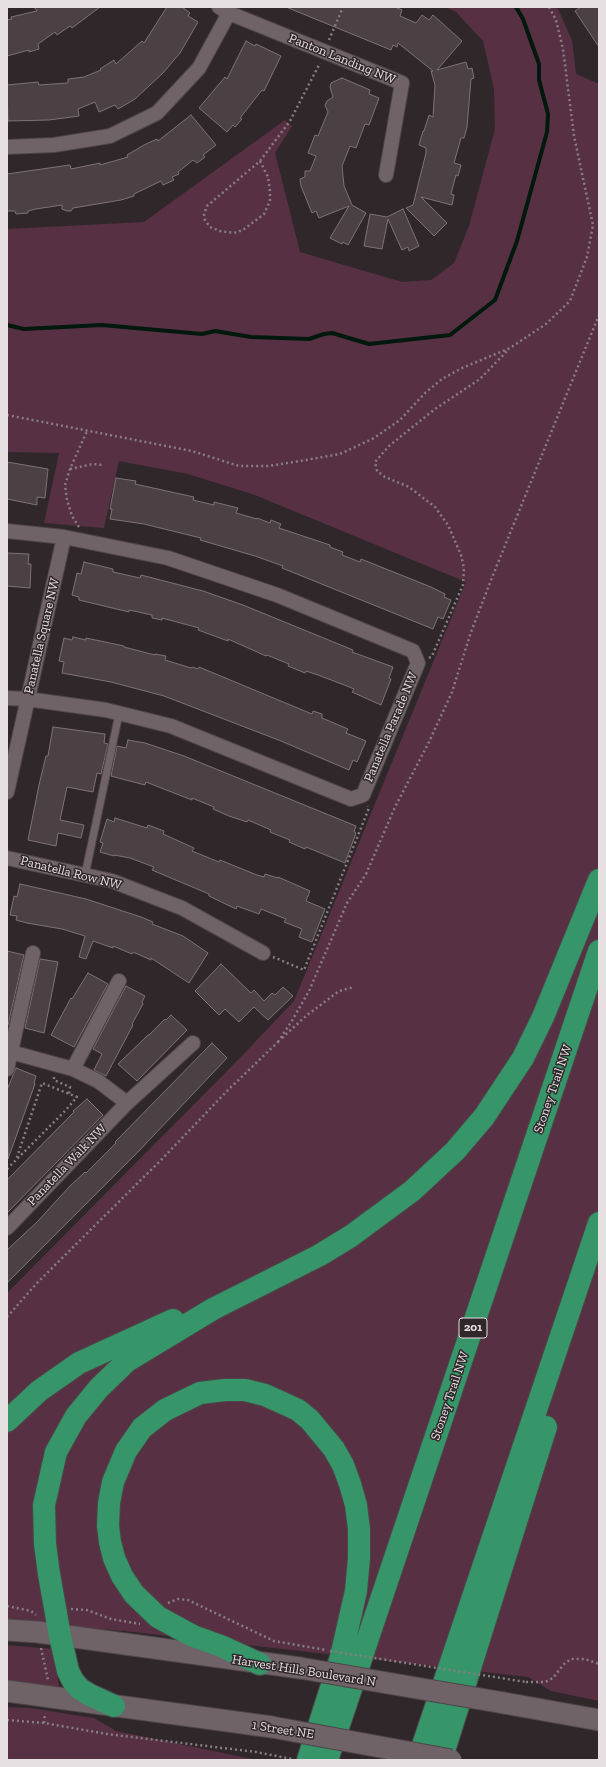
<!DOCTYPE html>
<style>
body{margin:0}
#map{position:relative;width:606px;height:1767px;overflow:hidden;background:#30272b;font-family:"Zilla Slab",serif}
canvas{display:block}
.frame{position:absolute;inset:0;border:8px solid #e7e0e3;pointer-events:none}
</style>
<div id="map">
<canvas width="606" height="1767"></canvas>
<div class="frame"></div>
</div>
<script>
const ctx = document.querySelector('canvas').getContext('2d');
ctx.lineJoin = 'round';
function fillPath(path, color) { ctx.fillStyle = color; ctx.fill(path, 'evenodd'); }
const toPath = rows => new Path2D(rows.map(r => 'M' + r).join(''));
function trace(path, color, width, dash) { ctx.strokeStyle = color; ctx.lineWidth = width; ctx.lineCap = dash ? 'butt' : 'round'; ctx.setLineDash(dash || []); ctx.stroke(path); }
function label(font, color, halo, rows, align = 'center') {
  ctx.font = font + ' "Zilla Slab",serif'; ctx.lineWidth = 3; ctx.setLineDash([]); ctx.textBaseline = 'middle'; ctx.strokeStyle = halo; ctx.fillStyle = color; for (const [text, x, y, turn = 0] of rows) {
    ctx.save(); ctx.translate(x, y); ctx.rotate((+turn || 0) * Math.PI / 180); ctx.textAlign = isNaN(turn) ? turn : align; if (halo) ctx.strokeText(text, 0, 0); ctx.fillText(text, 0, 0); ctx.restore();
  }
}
fillPath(toPath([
 [445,7,557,7,572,40,576,74,599,84,599,1701,551,1691,528,1677,134,1632,7,1620,7,1293,236,1062,294,1001,466,582,255,495,188,474,119,461,104,528,44,523,59,453,7,452,7,229,144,222,285,120,292,126,275,153,300,252,402,282,431,280,454,263,469,226,495,129,494,89,483,41,456,12],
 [7,1645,53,1649,59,1687,7,1682],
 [7,1707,30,1708,94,1718,116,1731,257,1760,7,1760]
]), '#573143');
trace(toPath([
 [7,325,24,329,102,325,202,334,215,331,251,337,309,339,324,334,332,333,369,344,450,335,495,300,517,241,547,132,548,114,539,80,539,64,523,19,516,7]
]), '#01180d', 4);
const building = toPath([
 [34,7,100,7,72,28,70,26,57,35,55,32,38,44,39,49,29,52,29,50,7,56,7,20,12,19,11,17,37,11,34,7],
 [167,7,182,7,190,13,188,16,198,22,180,53,163,73,135,99,118,109,115,105,99,112,95,102,78,109,79,116,49,120,8,121,7,85,38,82,39,85,68,83,68,79,84,77,101,70,100,69,114,60,116,64,142,41,144,43,167,7],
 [286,7,395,7,402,10,400,16,416,23,422,15,429,20,433,15,462,41,437,70,466,62,468,69,472,68,474,78,471,79,467,127,464,138,461,138,454,163,461,165,458,176,456,175,451,194,454,195,452,205,421,197,447,223,434,236,406,208,413,205,426,153,426,148,419,145,423,131,424,131,429,115,433,117,435,85,431,71,433,71,398,43,397,47,393,45,391,50,286,7],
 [581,7,599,7,599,47,575,11,581,7],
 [246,41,255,46,256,44,281,56,264,91,262,90,240,118,242,119,235,127,233,125,227,132,199,108,225,77,227,79,246,41],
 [342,78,370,90,369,94,379,98,369,125,365,124,356,148,350,146,342,166,344,186,352,205,366,213,348,245,343,242,342,244,330,238,349,206,319,218,316,211,312,213,301,186,300,179,305,177,305,171,310,171,316,156,308,153,315,135,318,136,328,112,325,105,327,101,333,97,330,87,331,83,342,78],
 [191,115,216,145,203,155,205,157,197,163,193,160,178,172,179,174,172,177,174,180,163,185,161,181,134,194,134,196,121,200,73,208,71,211,67,211,62,209,62,205,36,209,28,211,28,213,16,214,15,211,7,211,7,174,70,165,71,169,100,163,100,165,128,157,127,155,144,145,157,139,158,141,191,115],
 [403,209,419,246,409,251,408,247,402,250,388,219,382,249,364,246,370,214,387,217,403,209],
 [7,462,48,469,45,498,37,497,37,505,7,499,7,462],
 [116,478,136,481,135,484,194,497,193,500,214,505,214,502,238,508,236,513,257,519,257,518,270,523,271,520,281,524,279,528,330,545,330,547,343,552,342,555,360,562,361,559,431,587,445,594,444,597,451,600,443,619,438,617,433,629,282,568,283,566,255,556,200,540,201,538,144,524,110,519,112,509,110,509,116,478],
 [7,553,29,554,28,564,31,564,30,588,7,586,7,553],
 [84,562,113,569,113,572,140,578,141,575,203,591,243,605,353,650,352,652,393,667,389,678,391,679,381,705,352,692,354,689,347,686,318,675,306,671,305,673,288,666,289,664,267,655,266,656,228,639,228,641,198,630,199,628,162,618,162,620,152,618,152,615,129,610,129,612,79,600,79,597,72,595,77,573,81,574,84,562],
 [73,637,86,640,86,638,124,646,124,647,155,655,155,654,166,656,165,660,191,668,192,667,198,669,199,667,312,714,313,711,322,714,322,718,348,729,346,733,366,741,357,762,353,760,349,770,281,741,164,696,111,682,62,673,64,662,59,661,64,638,72,640,73,637],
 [53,727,105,734,104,743,108,744,101,774,97,773,93,792,67,787,60,820,84,825,81,838,58,833,56,846,28,840,39,785,46,756,48,756,53,727],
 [128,740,145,743,184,756,356,826,354,832,356,833,345,863,306,847,305,849,289,842,290,840,270,832,271,830,248,820,247,822,229,816,213,809,214,807,192,798,192,800,146,782,145,785,111,776,117,746,126,748,128,740],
 [115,818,147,828,148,825,164,831,163,834,194,848,192,851,219,862,220,860,257,875,264,877,265,874,278,878,278,877,310,891,306,901,325,909,312,942,299,937,302,929,284,922,286,919,261,909,259,914,237,906,236,909,209,896,209,894,152,870,154,867,130,858,114,855,114,856,100,852,103,843,100,842,107,819,114,822,115,818],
 [20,884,86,899,141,917,153,922,152,924,183,936,208,953,189,983,151,958,151,960,133,952,132,954,113,946,113,948,93,941,86,959,79,957,85,936,62,929,27,923,16,920,17,916,10,915,14,896,17,897,20,884],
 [7,951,24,955,8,1025,7,1025,7,951],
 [40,959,58,962,44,1033,25,1028,40,959],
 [221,964,251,993,254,990,264,1001,272,993,275,995,283,987,293,996,268,1020,254,1007,239,1022,225,1009,219,1015,195,991,221,964],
 [88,973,108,984,74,1047,51,1035,71,998,72,999,88,973],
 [126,986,145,996,142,1002,143,1004,132,1024,133,1025,106,1076,94,1070,102,1054,93,1049,126,986],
 [171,1015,187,1030,137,1081,118,1064,148,1035,149,1035,165,1019,166,1020,171,1015],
 [212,1043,227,1058,136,1154,7,1283,7,1250,37,1222,70,1186,85,1172,86,1173,116,1143,115,1142,212,1043],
 [16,1068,36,1076,34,1083,35,1084,8,1159,7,1090,16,1068],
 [87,1099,103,1115,7,1213,7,1180,74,1112,73,1111,87,1099]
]);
fillPath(building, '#4b4145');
trace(building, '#7e7277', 1);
const lane = toPath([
 [85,875,119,714]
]);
const street = toPath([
 [219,7,229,13,402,83,386,175],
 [7,147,54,145,110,136,157,113,199,68,229,13],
 [7,531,64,537,7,792],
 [7,698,27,699,106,710,171,726,351,799,363,795,418,663,413,651,277,595,168,558,64,537],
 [7,858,112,881,182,908,263,953],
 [7,1051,73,1069,98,1081,127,1103],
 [7,1069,33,953],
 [73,1069,119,981],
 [7,1228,127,1103,193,1043]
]);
const secondary = toPath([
 [7,1630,38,1632,300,1668],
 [7,1691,272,1727],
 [504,1703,599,1720]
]);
const highway = toPath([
 [7,1421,39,1391,79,1363,173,1320],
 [260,1664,221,1646,193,1636,158,1617,134,1594,122,1576,114,1558,110,1542,108,1526,109,1503,113,1482,126,1451,142,1428,165,1410,200,1393,225,1390,245,1390,265,1395,298,1410,310,1420,334,1449,343,1465,350,1484,356,1505,359,1529,359,1558,356,1591,341,1657,308,1760],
 [114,1706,90,1695,80,1689,73,1681,68,1671,60,1636,49,1574,45,1544,44,1505,56,1452,76,1416,99,1388,127,1361,213,1309,320,1255,351,1236,412,1191,455,1151,484,1117,523,1058,543,1017,599,880],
 [327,1760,599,951],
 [418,1760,599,1223],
 [441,1760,546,1427]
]);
trace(lane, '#4e4549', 9);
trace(street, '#4e4549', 16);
trace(secondary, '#4e4549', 23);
trace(highway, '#4e4549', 24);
trace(toPath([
 [329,40,343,7],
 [260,161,268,177,270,191,270,201,264,214,243,230,234,233,220,231,210,227,205,220,204,214,207,206,260,161,290,121,320,63],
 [7,415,192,451,239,466,268,466,300,461,340,454,374,438,400,420,425,393,442,379,462,368,510,348,546,324,570,301,587,257,593,225,574,136,563,49,556,20,549,7],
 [70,469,93,464,103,465],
 [79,527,72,516,67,500,65,485,70,469,87,431],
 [429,658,432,656,463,585,464,568,461,555,448,525,435,507,409,487,385,477,377,471,375,462,389,446,435,409,480,379,508,350],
 [273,957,304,970,369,808,368,806],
 [282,1038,307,1015,339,991,354,987],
 [278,1042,293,1019,309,991,347,903,366,874,395,807,429,742,452,692,471,632,493,575,599,315],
 [54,1077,54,1080,70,1087,69,1094],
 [7,1169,65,1111,77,1097,42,1083,16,1160],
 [7,1317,37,1283,163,1158,228,1090,279,1041],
 [168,1603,178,1599,188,1600,274,1641,326,1650],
 [7,1606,31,1611,36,1615],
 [71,1609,87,1610,111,1619,140,1624],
 [41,1648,48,1680],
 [526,1682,545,1682,553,1678,564,1664,571,1659,585,1659,599,1664],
 [7,1720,44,1723,107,1734,256,1752,292,1759],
 [44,1723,45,1713]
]), '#877e82', 2.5, [2, 3]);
trace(lane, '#6f6368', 7);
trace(street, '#6f6368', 14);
trace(secondary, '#6f6368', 21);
trace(highway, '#369569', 22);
const secondaryBridge = toPath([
 [300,1668,504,1703],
 [272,1727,451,1760]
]);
trace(secondaryBridge, '#4e4549', 23, []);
trace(toPath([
 [330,1651,526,1682]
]), '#877e82', 2.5, [2, 3]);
trace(secondaryBridge, '#6f6368', 21);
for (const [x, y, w] of [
 [473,1328,28]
]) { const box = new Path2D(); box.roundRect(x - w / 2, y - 10, w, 20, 3); ctx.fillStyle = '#30272b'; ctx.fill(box); trace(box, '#e7e0e3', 1); }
label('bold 12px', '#e7e0e3', null, [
 ["201",473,1328]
]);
label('13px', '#e7e0e3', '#30272b', [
 ["Panton Landing NW",342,59,22],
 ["Panatella Square NW",42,636,-77],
 ["Panatella Parade NW",391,727,-67],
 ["Panatella Row NW",71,873,14],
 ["Stoney Trail NW",553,1089,-71],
 ["Panatella Walk NW",67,1165,-46],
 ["Stoney Trail NW",450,1396,-71],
 ["Harvest Hills Boulevard N",304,1671,9],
 ["1 Street NE",283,1730,9]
]);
</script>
